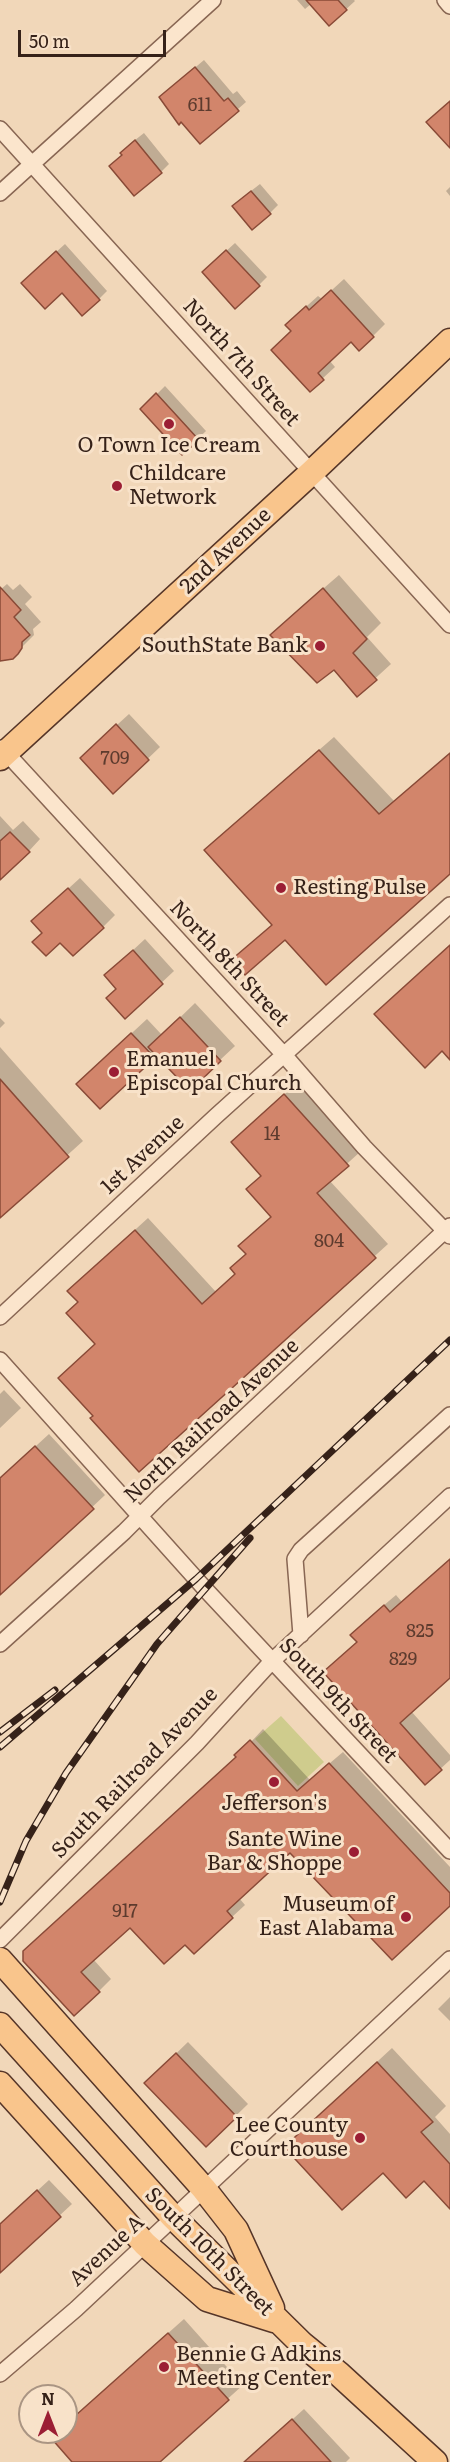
<!DOCTYPE html>
<style>
body{margin:0}
#map{position:relative;width:450px;height:2462px;overflow:hidden;background:#f1d7b9;font-family:Literata,serif}
canvas{display:block}
.north{position:absolute;left:18px;top:2384px;width:60px;height:60px;box-sizing:border-box;background:#f8e2c9;border:2px solid #aa9583;border-radius:50%;rotate:0deg;font-size:16px;font-weight:700;line-height:24px;text-align:center;color:#362219}
.north::after{content:'';display:block;margin:auto;width:21px;height:27px;background:#9b1e34;clip-path:polygon(50% 0,100% 100%,50% 72%,0 100%)}
.scale{position:absolute;left:18px;top:30px;width:148px;height:27px;box-sizing:border-box;border:3px solid #362219;border-top:0;padding-left:8px;font-size:18px;line-height:21px;white-space:nowrap;color:#362219;-webkit-text-stroke:4px #f8e2c9;paint-order:stroke}
</style>
<div id="map">
<canvas width="450" height="2462"></canvas>
<div class="north">N</div>
<div class="scale">50 m</div>
</div>
<script>
const ctx = document.querySelector('canvas').getContext('2d');
ctx.lineJoin = 'round';
function fillPath(path, color) { ctx.fillStyle = color; ctx.fill(path, 'evenodd'); }
const toPath = rows => new Path2D(rows.map(r => 'M' + r).join(''));
function trace(path, color, width, dash) { ctx.strokeStyle = color; ctx.lineWidth = width; ctx.lineCap = dash ? 'butt' : 'round'; ctx.setLineDash(dash || []); ctx.stroke(path); }
function label(font, color, halo, rows, align = 'center') {
  ctx.font = font + ' Literata,serif'; ctx.lineWidth = 6; ctx.setLineDash([]); ctx.textBaseline = 'middle'; ctx.strokeStyle = halo; ctx.fillStyle = color; for (const [text, x, y, turn = 0] of rows) {
    ctx.save(); ctx.translate(x, y); ctx.rotate((+turn || 0) * Math.PI / 180); ctx.textAlign = isNaN(turn) ? turn : align; if (halo) ctx.strokeText(text, 0, 0); ctx.fillText(text, 0, 0); ctx.restore();
  }
}
fillPath(toPath([
 [281,1716,324,1762,298,1786,255,1739]
]), '#cfcc8d');
fillPath(toPath([
 [297,0,354,0,355,1,330,24,311,4,305,9],
 [204,60,233,94,237,91,246,102,200,142,170,89],
 [144,133,169,164,161,172,123,154,130,144],
 [260,184,278,205,270,213,242,198],
 [450,187,450,196,446,191],
 [235,243,267,277,259,285,212,264],
 [65,244,107,291,99,299,62,291,31,275],
 [344,279,385,324,373,336,351,340,329,360,335,367,310,390,293,331,299,313,318,296,322,299],
 [165,386,206,431,183,453,150,401],
 [339,575,381,623,367,637,391,664,357,695,287,620],
 [7,584,13,590,20,584,32,597,25,604,41,622,33,629,34,635,12,657,0,659,0,590],
 [129,714,160,747,113,792,94,746],
 [334,737,394,801,450,753,450,872,233,960,273,924,220,836],
 [0,816,13,830,23,821,40,839,29,851,0,865],
 [80,878,115,915,103,927,61,941,44,933,45,910],
 [145,939,174,971,125,1017,118,964],
 [195,1003,235,1046,220,1060,157,1054,100,1107,93,1069,147,1019,162,1035],
 [0,1018,5,1023,0,1028],
 [0,1047,83,1141,0,1216],
 [297,1083,360,1152,329,1180,388,1244,139,1470,95,1416,96,1344,79,1302,82,1278,148,1218,216,1292,237,1273,247,1253,272,1216,262,1175,246,1129],
 [4,1390,21,1408,0,1428,0,1394],
 [49,1434,105,1495,0,1594,0,1479],
 [450,1559,450,1676,411,1711,450,1755,450,1760,425,1783,358,1641,363,1623,396,1595,402,1602],
 [263,1729,310,1780,343,1752,450,1867,450,1904,291,1851,239,1898,245,1905,232,1917,185,1943,130,1925,93,1959,111,1979,99,1991,25,1960,238,1756],
 [450,1997,450,2021,438,2009],
 [188,2042,248,2104,206,2145,158,2071],
 [392,2048,446,2106,435,2117,450,2134,450,2207,425,2179,383,2171,300,2133],
 [49,2180,72,2204,5,2266,0,2261,0,2225],
 [184,2319,243,2385,158,2462,74,2462,59,2432,66,2432,67,2423],
 [304,2409,350,2458,346,2462,245,2462]
]), '#0003');
const building = toPath([
 [306,0,338,0,347,10,329,26,306,0],
 [195,67,224,101,228,98,239,111,200,144,181,122,179,125,159,97,195,67],
 [450,101,450,148,426,122,450,101],
 [135,140,162,173,134,196,109,166,122,155,120,153,135,140],
 [251,191,271,214,252,230,232,206,251,191],
 [226,250,260,286,235,309,202,272,226,250],
 [56,251,100,300,82,316,62,293,45,309,21,283,56,251],
 [331,290,374,337,359,351,351,342,318,373,324,380,310,392,271,350,291,331,285,325,306,306,309,310,331,290],
 [156,393,199,440,182,455,140,409,156,393],
 [0,587,21,610,14,617,30,635,22,642,22,648,18,654,13,659,0,661,0,587],
 [323,588,367,639,353,653,377,680,357,697,334,670,317,683,270,635,323,588],
 [116,724,149,760,113,794,80,758,116,724],
 [319,750,379,814,450,753,450,874,326,985,285,940,245,975,231,960,272,925,204,850,319,750],
 [10,832,30,852,0,880,0,841,10,832],
 [68,888,104,928,73,956,60,943,46,956,32,942,42,933,31,921,68,888],
 [450,945,450,1060,442,1051,425,1068,374,1014,450,945],
 [133,950,163,984,125,1019,106,998,116,989,104,975,133,950],
 [180,1017,221,1061,190,1091,148,1047,180,1017],
 [131,1033,155,1058,100,1109,76,1084,131,1033],
 [0,1079,69,1157,0,1218,0,1079],
 [284,1094,349,1166,317,1193,376,1258,139,1472,90,1418,93,1416,58,1378,95,1344,66,1313,78,1302,67,1291,135,1230,202,1304,235,1274,230,1268,246,1254,238,1246,271,1217,246,1189,261,1176,231,1142,284,1094],
 [35,1446,94,1509,0,1595,0,1478,35,1446],
 [450,1559,450,1678,400,1723,442,1770,425,1785,323,1672,357,1642,350,1635,384,1605,390,1612,450,1559],
 [250,1740,297,1791,329,1763,450,1893,450,1906,392,1960,290,1853,227,1911,233,1918,194,1954,185,1945,164,1964,130,1928,81,1972,100,1992,74,2016,23,1961,23,1951,236,1757,234,1755,250,1740],
 [176,2053,237,2117,206,2147,144,2083,176,2053],
 [377,2062,433,2122,421,2132,450,2164,450,2209,424,2181,406,2198,383,2173,342,2210,284,2147,377,2062],
 [37,2190,61,2217,0,2273,0,2224,37,2190],
 [168,2333,229,2400,160,2462,72,2462,51,2438,57,2432,66,2432,66,2424,168,2333],
 [292,2419,331,2462,244,2462,292,2419]
]);
fillPath(building, '#d2856b');
trace(building, '#894a37', 1.5);
const minor = toPath([
 [445,0,450,6],
 [0,129,450,625],
 [0,193,213,0],
 [2,748,285,1056,364,1147,450,1236],
 [0,1317,216,1116,450,905],
 [0,1360,206,1590,450,1851],
 [301,1635,295,1559,301,1550,450,1415],
 [0,1644,124,1532,159,1497,450,1226],
 [0,1940,197,1743,272,1661,450,1496],
 [0,2374,76,2309,450,1959]
]);
const primary = toPath([
 [0,758,312,472,450,341],
 [0,1960,204,2189,236,2230,272,2308],
 [0,2025,173,2217,302,2344,339,2374,435,2462],
 [0,2084,145,2244,207,2299,274,2320]
]);
trace(minor, '#886653', 18);
trace(primary, '#553528', 27);
trace(minor, '#fbe5cc', 15);
trace(primary, '#f9c58c', 24);
const rail = toPath([
 [0,1732,55,1690],
 [0,1747,196,1579,450,1340],
 [0,1902,26,1841,66,1773,157,1644,250,1538]
]);
trace(rail, '#362219', 7);
trace(rail, '#f8e2c9', 4.5, [14]);
for (const [x, y, r, color] of [
 [169,424,6,"#9b1e34"],
 [117,486,6,"#9b1e34"],
 [320,646,6,"#9b1e34"],
 [281,888,6,"#9b1e34"],
 [114,1072,6,"#9b1e34"],
 [274,1782,6,"#9b1e34"],
 [354,1852,6,"#9b1e34"],
 [406,1917,6,"#9b1e34"],
 [360,2138,6,"#9b1e34"],
 [164,2367,6,"#9b1e34"]
]) { const dot = new Path2D(); dot.arc(x, y, r, 0, 2 * Math.PI); ctx.fillStyle = color; ctx.fill(dot); trace(dot, '#f8e2c9', 2); }
label('18px', '#5d3b2e', null, [
 ["611",200,106],
 ["709",115,759],
 ["14",272,1135],
 ["804",329,1242],
 ["825",420,1632],
 ["829",403,1660],
 ["917",125,1912]
]);
label('21px', '#362219', '#f8e2c9', [
 ["North 7th Street",241,363,48],
 ["2nd Avenue",226,551,-43],
 ["North 8th Street",229,964,47],
 ["1st Avenue",143,1155,-43],
 ["North Railroad Avenue",212,1421,-43],
 ["South 9th Street",338,1701,47],
 ["South Railroad Avenue",135,1773,-46],
 ["Avenue A",107,2251,-43],
 ["South 10th Street",209,2252,45]
]);
label('21px', '#362219', '#f8e2c9', [
 ["O Town Ice Cream",169,446,"center"],
 ["Childcare",129,474],
 ["Network",129,498],
 ["SouthState Bank",308,646,"right"],
 ["Resting Pulse",293,888],
 ["Emanuel",126,1060],
 ["Episcopal Church",126,1084],
 ["Jefferson's",274,1804,"center"],
 ["Sante Wine",342,1840,"right"],
 ["Bar & Shoppe",342,1864,"right"],
 ["Museum of",394,1905,"right"],
 ["East Alabama",394,1929,"right"],
 ["Lee County",348,2126,"right"],
 ["Courthouse",348,2150,"right"],
 ["Bennie G Adkins",176,2355],
 ["Meeting Center",176,2379]
], 'left');
</script>
